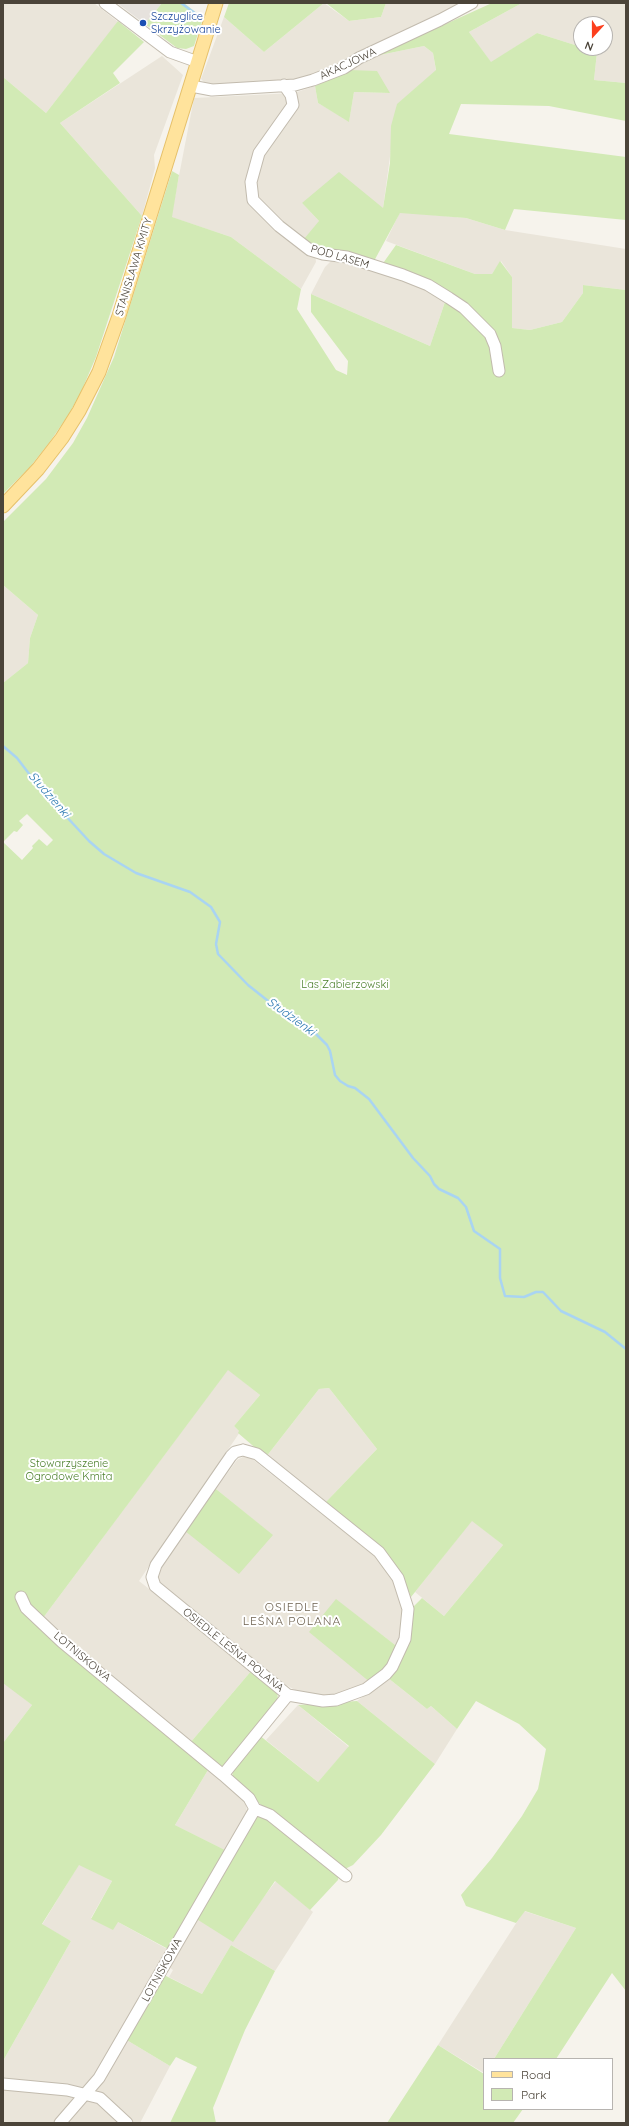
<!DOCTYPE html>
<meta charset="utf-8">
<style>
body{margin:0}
#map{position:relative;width:629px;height:2126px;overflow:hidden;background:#f6f3ec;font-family:Quicksand,sans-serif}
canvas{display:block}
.frame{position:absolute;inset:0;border:4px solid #4b4439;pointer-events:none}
.legend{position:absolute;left:483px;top:2058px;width:130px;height:52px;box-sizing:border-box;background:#fff;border:1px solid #b7b4b0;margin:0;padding:5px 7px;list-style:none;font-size:12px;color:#4b4439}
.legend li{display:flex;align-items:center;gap:8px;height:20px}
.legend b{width:20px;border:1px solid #b7b4b0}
.north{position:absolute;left:573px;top:16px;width:40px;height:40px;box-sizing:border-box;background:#fff;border:1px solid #b7b4b0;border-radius:50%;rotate:201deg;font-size:11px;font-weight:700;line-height:16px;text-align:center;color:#4b4439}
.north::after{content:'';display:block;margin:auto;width:14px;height:18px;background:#fc3f1d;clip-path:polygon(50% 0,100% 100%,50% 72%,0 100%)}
</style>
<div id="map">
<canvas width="629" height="2126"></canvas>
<div class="frame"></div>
<ul class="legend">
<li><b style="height:5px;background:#ffe39c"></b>Road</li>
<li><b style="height:11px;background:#d2eab5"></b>Park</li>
</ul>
<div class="north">N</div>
</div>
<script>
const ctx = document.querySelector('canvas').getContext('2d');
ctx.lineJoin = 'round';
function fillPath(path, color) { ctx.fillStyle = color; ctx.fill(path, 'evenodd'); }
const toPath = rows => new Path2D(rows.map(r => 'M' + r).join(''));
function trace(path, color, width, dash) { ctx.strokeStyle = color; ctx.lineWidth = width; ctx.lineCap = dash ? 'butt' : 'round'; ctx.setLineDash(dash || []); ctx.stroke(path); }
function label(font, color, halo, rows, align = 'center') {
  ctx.font = font + ' Quicksand,sans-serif'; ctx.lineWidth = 4; ctx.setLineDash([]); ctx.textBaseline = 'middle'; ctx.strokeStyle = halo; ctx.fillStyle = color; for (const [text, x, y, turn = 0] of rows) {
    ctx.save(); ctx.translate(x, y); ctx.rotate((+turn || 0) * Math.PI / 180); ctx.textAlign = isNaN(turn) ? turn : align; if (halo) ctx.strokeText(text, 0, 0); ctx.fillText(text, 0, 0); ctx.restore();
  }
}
fillPath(toPath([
 [3,3,94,3,118,22,46,113,3,77],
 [324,3,349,21,381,17,386,3,462,3,329,72,296,81,207,85,201,79,224,17,264,52],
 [522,3,626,3,626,83,594,80,597,52,584,48,605,48,605,24,581,24,581,47,537,33,491,63,469,32],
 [424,46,433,53,436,71,397,105,383,208,302,203,319,221,314,246,316,262,301,289,231,237,171,217,194,98,294,93,315,86,318,103,349,121,354,92,389,93,350,70,375,56],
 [162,56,183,75,154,155,155,168,142,216,60,123],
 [400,212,466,218,505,230,626,249,626,290,583,285,583,293,562,322,530,330,511,328,512,277,501,261,492,274,475,274,386,241],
 [339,259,417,284,446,299,430,346,311,294,325,267,332,260],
 [3,585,38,615,30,638,28,663,3,683],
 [228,1369,260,1395,234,1426,240,1432,139,1581,252,1670,190,1743,43,1618],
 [329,1388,377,1449,324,1504,266,1457,319,1389],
 [243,1457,251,1458,382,1562,398,1583,404,1607,399,1648,336,1600,371,1683,355,1691,322,1697,295,1690,272,1677,155,1581,156,1573,185,1531,272,1535,216,1489,237,1460],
 [472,1520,503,1545,444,1616,415,1592],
 [388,1678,427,1709,431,1706,457,1729,435,1764,357,1701],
 [4,1682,32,1705,3,1743,3,1683],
 [298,1705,349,1747,318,1782,266,1740],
 [208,1770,246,1802,247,1815,227,1851,175,1825],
 [79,1864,112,1881,91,1918,118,1922,176,1954,195,1918,256,1907,276,1881,313,1912,275,1971,231,1945,202,1994,169,1977,173,1970,169,1967,125,2039,170,2066,140,2123,3,2123,3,2061,71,1941,42,1925],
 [524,1911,576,1928,494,2059,484,2059,484,2073,438,2045]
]), '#eae5da');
fillPath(toPath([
 [117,3,162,3,145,24]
]), '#e6e2dd');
fillPath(toPath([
 [162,3,184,3,203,18,194,46,186,49,177,48,145,24],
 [229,3,324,3,264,52,224,17],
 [326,3,386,3,381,17,349,21],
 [492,3,522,3,469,32,491,62,537,33,597,52,594,80,626,83,626,121,549,106,461,104,449,134,626,157,626,220,514,209,505,230,466,218,400,213,373,263,340,251,314,246,304,239,319,221,302,203,339,172,383,208,390,163,391,126,397,104,436,70,433,53,424,46,375,56],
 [118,21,144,42,113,73,120,83,60,123,142,216,96,357,81,392,69,414,49,443,30,467,3,494,3,77,46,113],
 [350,70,377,71,390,93,354,92,349,122,318,103,315,86],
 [172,171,179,175,172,217,231,237,301,289,297,309,336,370,347,375,348,361,311,312,311,294,430,346,446,299,468,315,499,352,466,307,381,266,396,245,475,274,492,274,500,261,512,277,512,328,530,330,562,322,583,293,583,285,626,290,626,1991,612,1973,556,2059,494,2059,576,1928,525,1911,516,1923,466,1906,461,1895,492,1858,522,1816,538,1789,546,1749,519,1724,476,1701,457,1729,431,1706,427,1709,388,1678,400,1663,408,1645,413,1607,422,1598,444,1616,503,1545,472,1521,411,1597,402,1576,324,1504,377,1449,329,1388,319,1389,266,1457,238,1433,239,1431,234,1426,260,1395,228,1370,43,1618,27,1603,25,1595,17,1592,19,1601,208,1770,175,1825,227,1851,170,1950,118,1922,113,1930,91,1919,112,1881,79,1865,42,1924,71,1941,3,2061,3,1743,32,1705,3,1683,3,683,28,663,30,638,38,615,3,585,3,522,46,479,73,443,87,418,114,357],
 [27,814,53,840,47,846,39,839,32,846,33,848,22,860,3,842,14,831,17,832,23,825,19,821],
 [216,1489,273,1535,239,1574,185,1531],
 [336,1599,399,1648,387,1668,371,1683,309,1632],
 [252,1670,277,1692,278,1699,223,1768,190,1743],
 [357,1701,435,1764,381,1835,353,1865,345,1869,260,1804,234,1780,232,1772,259,1735,318,1782,349,1746,298,1705],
 [261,1814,339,1873,338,1880,310,1910,275,1881,233,1942,195,1918,255,1815],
 [231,1945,275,1971,245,2030,213,2108,216,2123,170,2123,197,2067,176,2057,170,2066,125,2039,164,1975,202,1994],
 [438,2045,484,2074,484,2109,523,2109,513,2123,387,2123]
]), '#d2eab5');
trace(toPath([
 [181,3,203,19],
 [3,746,17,758,40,788,89,841,104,854,136,873,190,892,211,907,220,922,216,944,218,954,248,985,292,1020,302,1023,311,1029,327,1045,330,1051,335,1075,340,1081,348,1086,355,1088,369,1099,413,1158,430,1176,434,1184,439,1189,458,1198,466,1207,474,1231,500,1249,500,1278,505,1296,524,1297,536,1292,543,1292,561,1311,605,1332,626,1349]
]), '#a9d4f2', 2.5);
const minor = toPath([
 [105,3,170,52,198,62],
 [284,85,291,95,293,105,259,153,251,182,253,200,279,226,310,250,323,254,347,257,403,275,428,285,449,298,464,308,490,334,495,346,499,371],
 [191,86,212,90,295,85,313,80,344,68,359,58,440,20,472,3],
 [243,1450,257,1454,379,1552,398,1578,408,1609,405,1639,392,1667,386,1674,366,1689,336,1700,323,1701,288,1695,155,1586,152,1577,156,1565,231,1456,235,1452,243,1450],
 [21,1597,26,1608,62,1642,223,1775,249,1798,255,1809,99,2078,60,2123],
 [223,1775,288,1695],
 [255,1809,270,1815,346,1876],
 [3,2084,67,2090,100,2098,127,2123]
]);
const major = toPath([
 [3,506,38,469,62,438,79,411,99,372,119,316,216,3]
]);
trace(minor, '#c2bbae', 13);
trace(major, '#e6c16a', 15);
trace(minor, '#fff', 11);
trace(major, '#ffe39c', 13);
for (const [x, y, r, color] of [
 [143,23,4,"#1a4fb4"]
]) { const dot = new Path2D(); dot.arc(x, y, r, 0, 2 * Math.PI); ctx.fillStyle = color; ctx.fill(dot); trace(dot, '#fff', 1.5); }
label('11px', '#164399', '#fff', [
 ["Szczyglice",151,17],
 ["Skrzyżowanie",151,30]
], 'left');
label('11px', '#4b4439', '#fff', [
 ["AKACJOWA",348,64,-25],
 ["POD LASEM",340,257,16],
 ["STANISŁAWA KMITY",134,267,-73],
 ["OSIEDLE LEŚNA POLANA",233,1650,39],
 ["LOTNISKOWA",82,1657,40],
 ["LOTNISKOWA",162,1970,-61]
]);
label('11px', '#4a7f2a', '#fff', [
 ["Las Zabierzowski",345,985],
 ["Stowarzyszenie",69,1464],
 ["Ogrodowe Kmita",69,1477]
]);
label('italic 12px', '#2e7ab2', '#fff', [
 ["Studzienki",49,795,49],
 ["Studzienki",291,1017,36]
]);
ctx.letterSpacing = '1px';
label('12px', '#6e6250', '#fff', [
 ["OSIEDLE",292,1607],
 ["LEŚNA POLANA",292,1621]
]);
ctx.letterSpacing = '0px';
</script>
